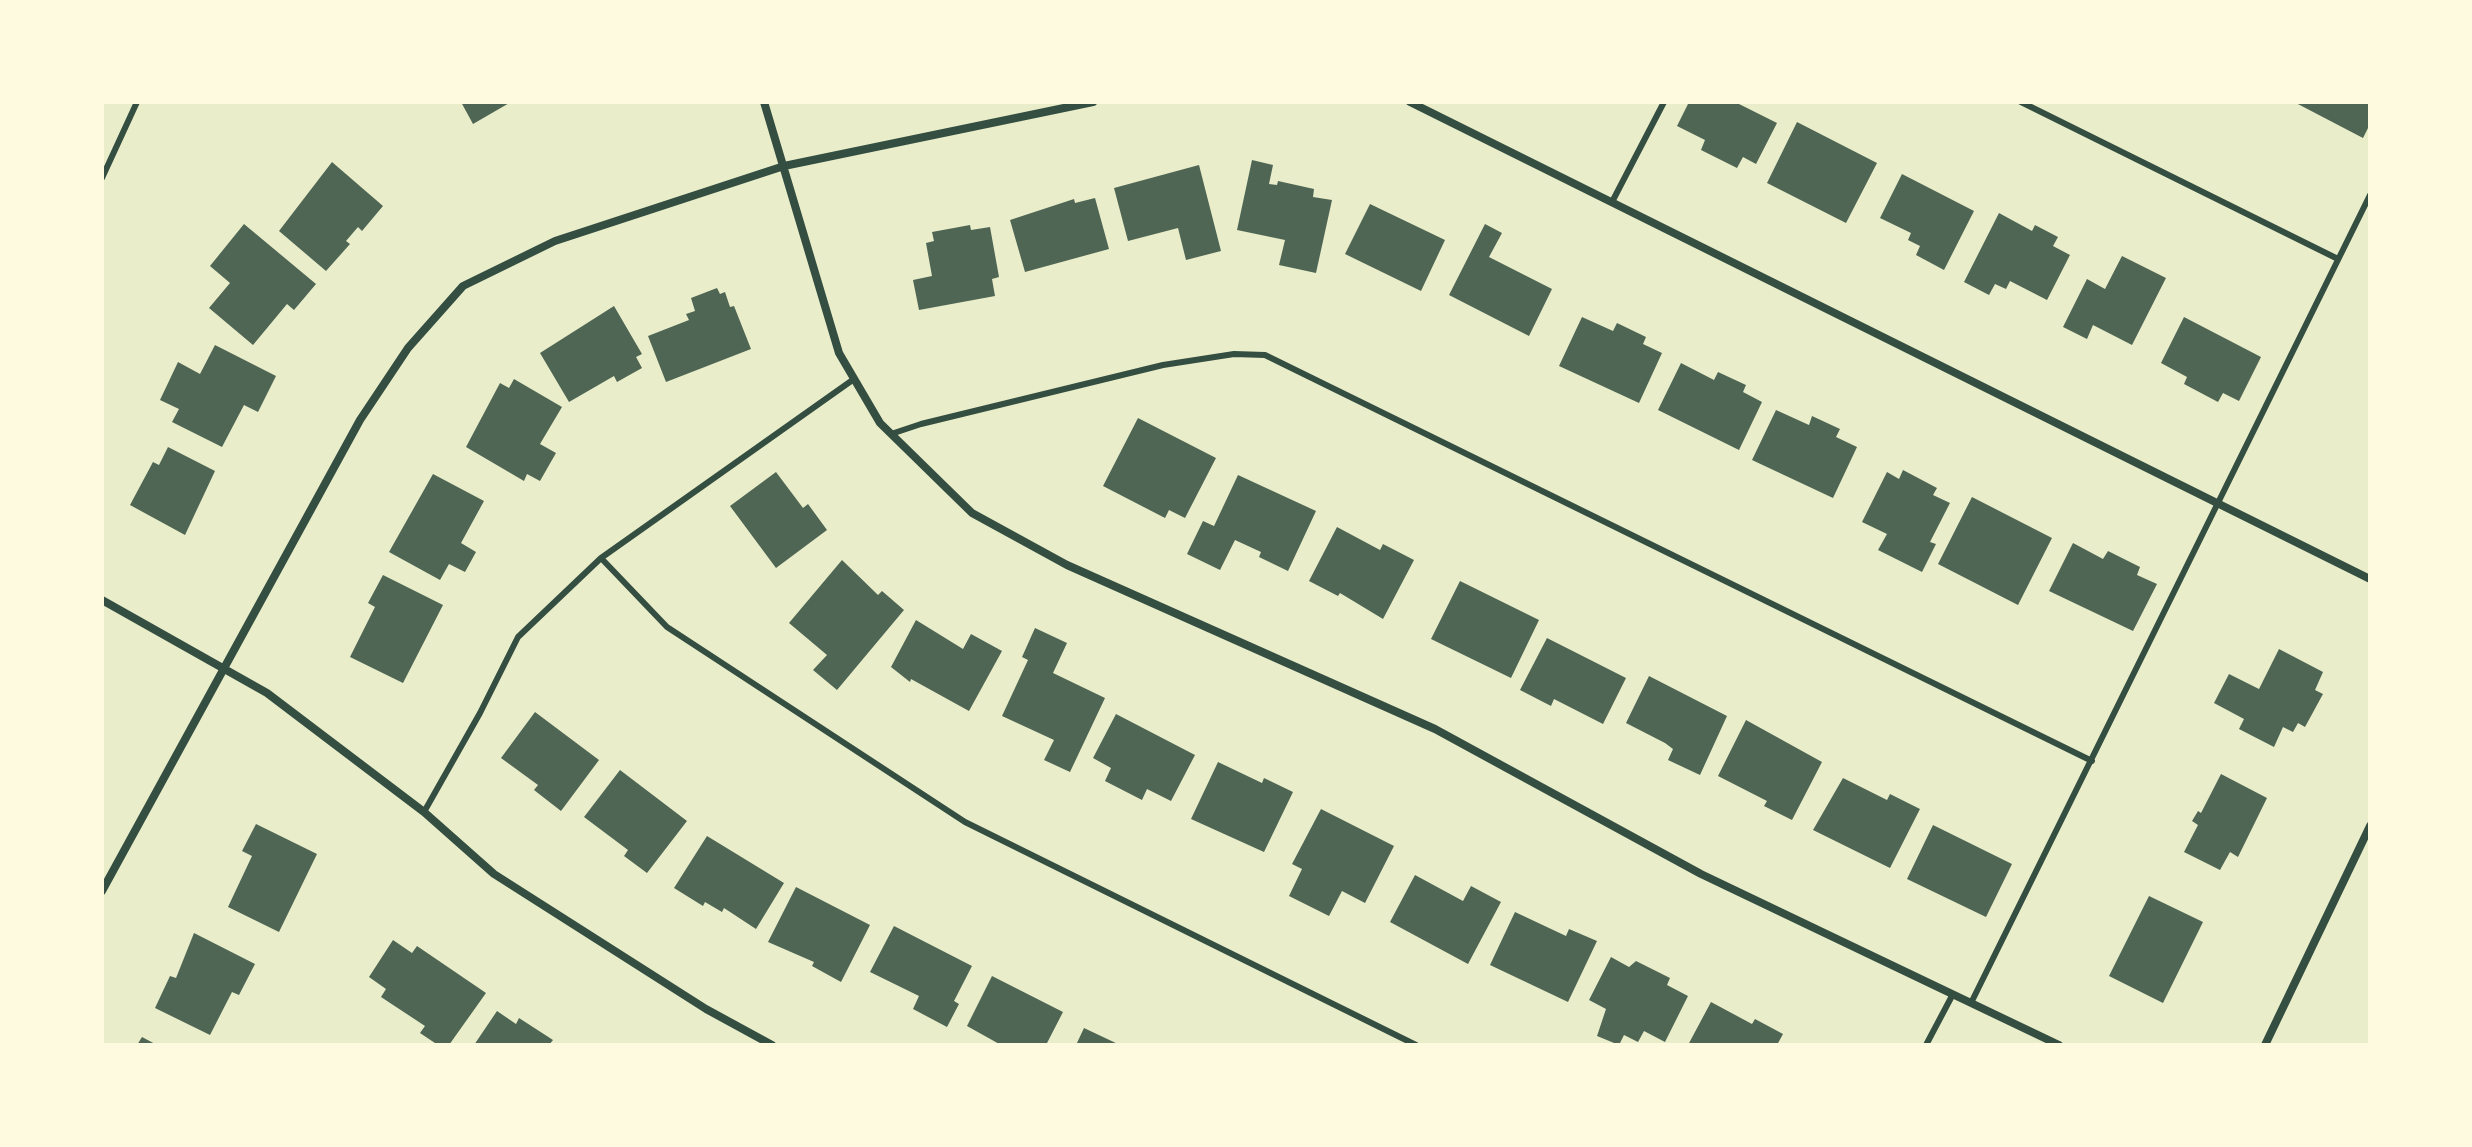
<!DOCTYPE html>
<style>
body{margin:0}
#map{position:relative;width:2472px;height:1147px;overflow:hidden;background:#e9edc9;font-family:"Times New Roman",serif}
canvas{display:block}
.frame{position:absolute;inset:0;border:104px solid #fefae0;pointer-events:none}
</style>
<div id="map">
<canvas width="2472" height="1147"></canvas>
<div class="frame"></div>
</div>
<script>
const ctx = document.querySelector('canvas').getContext('2d');
ctx.lineJoin = 'round';
function fillPath(path, color) { ctx.fillStyle = color; ctx.fill(path, 'evenodd'); }
const toPath = rows => new Path2D(rows.map(r => 'M' + r).join(''));
function trace(path, color, width, dash) { ctx.strokeStyle = color; ctx.lineWidth = width; ctx.lineCap = dash ? 'butt' : 'round'; ctx.setLineDash(dash || []); ctx.stroke(path); }
fillPath(toPath([
 [461,102,511,102,473,124],
 [1689,102,1735,102,1777,123,1756,164,1743,157,1737,168,1701,150,1705,140,1677,126],
 [2294,102,2370,102,2370,124,2363,138],
 [1797,122,1877,163,1846,223,1767,183],
 [1252,160,1273,165,1269,184,1277,185,1278,181,1314,189,1313,197,1332,200,1316,273,1279,265,1285,240,1237,230],
 [332,162,383,206,362,231,358,227,346,241,350,244,326,271,279,231],
 [1199,165,1221,251,1186,260,1178,228,1128,241,1114,188],
 [1902,174,1974,211,1944,270,1916,255,1920,246,1908,240,1911,233,1880,218],
 [1095,198,1109,249,1025,272,1010,220,1074,199,1075,203],
 [1370,204,1445,240,1421,291,1345,254],
 [1999,213,2032,231,2035,225,2058,237,2053,246,2070,255,2047,300,2010,281,2006,289,1995,284,1989,295,1964,282],
 [244,224,316,284,294,310,287,304,253,345,209,308,230,283,210,266],
 [1485,224,1502,233,1489,257,1552,289,1529,336,1449,295],
 [970,225,971,230,990,227,999,277,992,279,995,296,919,310,913,280,932,276,926,243,934,241,932,232],
 [2122,256,2166,278,2132,345,2093,325,2087,339,2063,327,2087,279,2105,289],
 [717,288,720,294,725,292,730,307,734,306,751,349,666,382,648,336,689,320,686,314,695,311,691,298],
 [614,306,642,354,636,357,642,368,617,382,614,376,569,402,540,353],
 [1582,317,1613,331,1617,323,1646,337,1643,344,1662,353,1639,403,1559,366],
 [2184,317,2261,357,2239,401,2223,393,2218,402,2184,384,2187,377,2161,363],
 [215,345,276,376,258,412,244,405,222,447,172,422,179,409,160,400,178,362,200,374],
 [1681,363,1714,380,1718,372,1746,385,1743,392,1762,402,1739,450,1658,410],
 [514,379,562,407,540,444,556,453,540,481,527,474,524,481,466,447,500,383,509,388],
 [1776,410,1809,425,1812,416,1840,429,1836,437,1857,447,1833,498,1752,460],
 [1138,418,1216,458,1185,518,1169,510,1165,518,1103,486],
 [168,447,215,471,185,535,130,505,153,462,159,465],
 [1903,470,1937,488,1933,495,1950,503,1930,542,1936,544,1922,572,1878,550,1887,534,1862,522,1887,472,1899,479],
 [776,472,803,508,808,504,827,530,776,568,730,506],
 [433,474,484,501,461,543,476,552,465,572,449,564,440,580,389,552],
 [1238,475,1316,511,1288,571,1259,557,1261,552,1235,540,1220,570,1187,554,1203,521,1214,526],
 [1972,497,2052,538,2018,605,1938,564],
 [1337,527,1380,550,1383,544,1414,560,1383,619,1340,593,1338,596,1309,581],
 [2073,543,2103,559,2108,551,2140,567,2137,575,2157,584,2133,631,2049,591],
 [842,560,878,595,882,591,904,610,837,690,813,670,827,655,789,623],
 [383,575,443,605,403,683,350,657,375,607,368,603],
 [1460,581,1539,620,1511,678,1431,639],
 [916,620,963,649,971,634,1002,651,969,711,911,679,910,682,891,667],
 [1035,628,1067,643,1053,673,1105,698,1070,772,1044,760,1054,740,1002,716,1028,660,1022,657],
 [1547,638,1626,678,1603,724,1554,699,1551,706,1520,690],
 [2279,649,2323,672,2315,690,2323,694,2305,727,2298,723,2293,732,2283,727,2274,747,2239,729,2244,719,2214,703,2229,674,2259,689],
 [1649,676,1727,716,1700,775,1668,760,1673,749,1665,743,1626,723],
 [535,712,599,760,561,811,534,790,538,785,501,758],
 [1116,714,1195,755,1171,801,1147,789,1142,800,1105,781,1111,768,1093,758],
 [1746,720,1822,762,1792,820,1764,806,1767,801,1718,776],
 [1218,762,1262,783,1264,778,1293,792,1264,852,1191,819],
 [620,770,687,821,647,873,624,856,628,850,584,817],
 [2221,774,2267,798,2238,857,2230,852,2220,870,2184,852,2198,825,2192,821,2198,811,2201,813],
 [1843,778,1887,800,1890,794,1920,809,1890,868,1813,830],
 [1321,809,1394,846,1365,903,1342,891,1329,916,1289,896,1302,869,1292,864],
 [256,824,317,854,279,932,228,907,252,856,242,851],
 [1933,825,2012,864,1986,917,1907,879],
 [707,836,784,883,756,929,724,908,722,912,705,902,703,906,674,888],
 [1415,875,1463,901,1471,886,1501,902,1468,964,1390,922],
 [796,887,870,925,841,982,812,966,814,962,768,942],
 [2149,896,2203,922,2163,1003,2109,976],
 [1515,912,1566,936,1569,929,1597,941,1568,1002,1490,965],
 [894,926,972,966,954,1001,959,1004,947,1027,913,1009,919,996,870,972],
 [194,933,255,964,239,995,232,992,210,1035,155,1008,170,976,176,978],
 [393,940,412,953,417,946,486,993,449,1045,438,1045,420,1033,425,1026,381,997,386,989,369,977],
 [1611,957,1629,967,1636,961,1670,978,1667,985,1688,996,1665,1042,1644,1031,1638,1042,1624,1035,1619,1045,1597,1036,1606,1009,1589,1000],
 [992,976,1063,1012,1046,1045,1001,1045,967,1026],
 [1711,1002,1752,1024,1755,1019,1783,1034,1777,1045,1688,1045],
 [497,1011,516,1024,519,1018,553,1040,549,1045,474,1045],
 [1084,1028,1120,1045,1076,1045],
 [142,1037,157,1045,137,1045]
]), '#4f6655');
trace(toPath([
 [2021,102,2338,259],
 [102,178,137,102],
 [1612,202,1664,102],
 [854,379,601,558,667,627,965,822,1416,1045],
 [891,434,921,424,1163,365,1234,354,1265,355,2092,761],
 [424,812,480,713,518,637,601,558],
 [1971,1003,2370,195],
 [1926,1045,1953,994]
]), '#344e41', 6);
trace(toPath([
 [764,102,839,353,880,423,972,513,1067,565,1435,729,1701,874,2059,1045],
 [1410,102,2370,579],
 [102,600,267,693,424,812,494,874,706,1009,772,1045],
 [102,891,360,420,408,348,463,286,555,241,784,166,1093,102],
 [2265,1045,2370,826]
]), '#344e41', 8);
</script>
